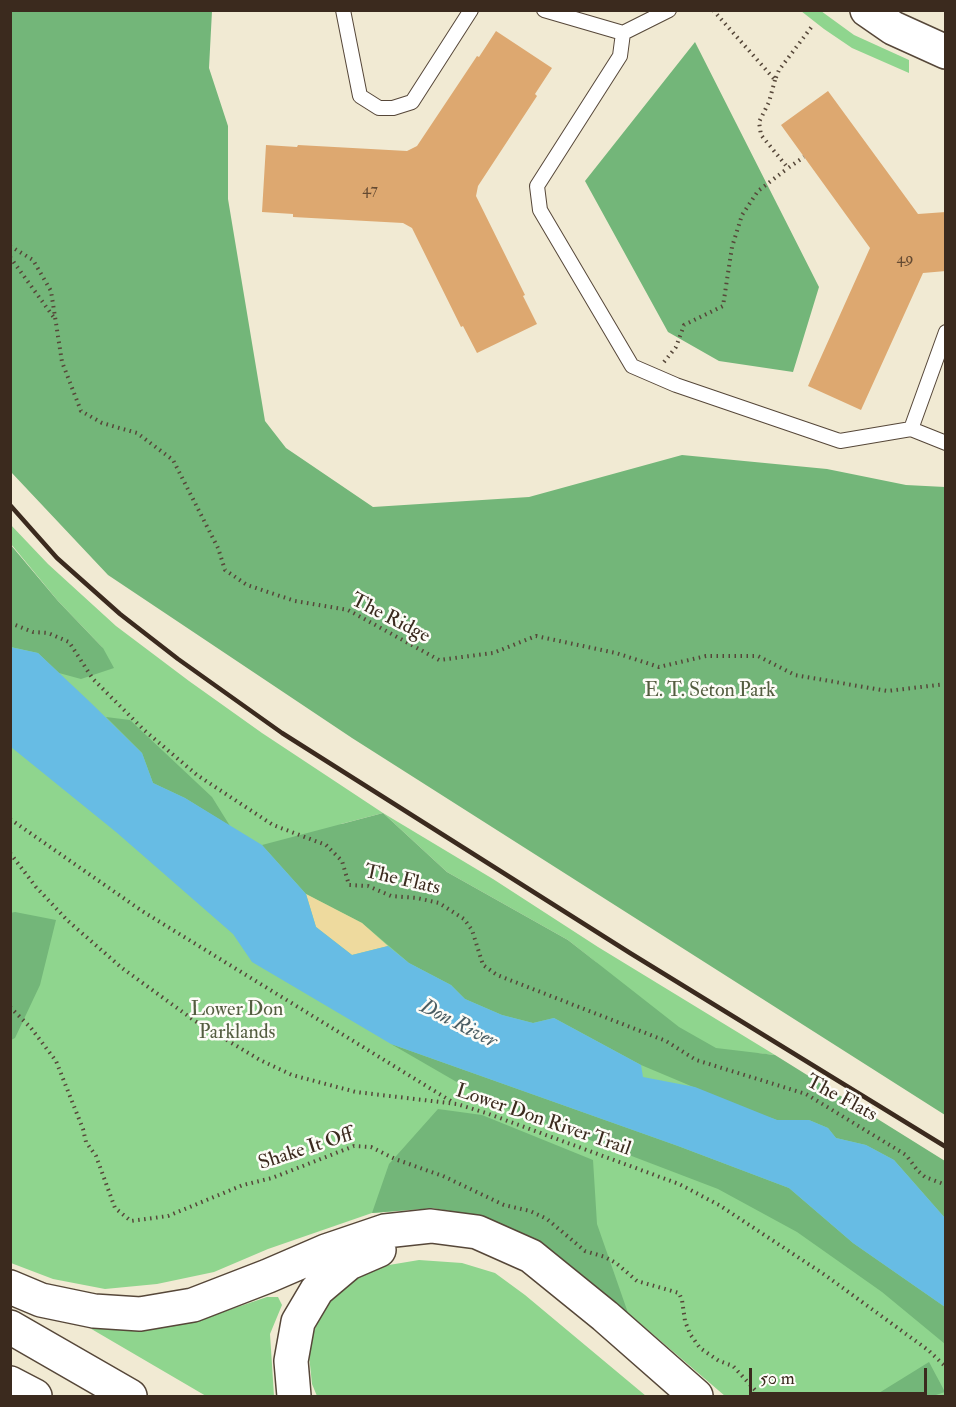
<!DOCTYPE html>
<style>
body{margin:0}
#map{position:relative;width:956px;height:1407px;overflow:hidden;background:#f1ead3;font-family:"IM FELL Double Pica",serif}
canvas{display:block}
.frame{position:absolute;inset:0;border:12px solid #3b2a1e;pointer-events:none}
.scale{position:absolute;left:749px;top:1368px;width:178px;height:27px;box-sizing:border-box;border:3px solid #3b2a1e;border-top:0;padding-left:8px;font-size:18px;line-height:21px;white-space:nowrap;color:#3b2a1e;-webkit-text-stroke:4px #fdfcf7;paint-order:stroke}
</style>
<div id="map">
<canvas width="956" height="1407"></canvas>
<div class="frame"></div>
<div class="scale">50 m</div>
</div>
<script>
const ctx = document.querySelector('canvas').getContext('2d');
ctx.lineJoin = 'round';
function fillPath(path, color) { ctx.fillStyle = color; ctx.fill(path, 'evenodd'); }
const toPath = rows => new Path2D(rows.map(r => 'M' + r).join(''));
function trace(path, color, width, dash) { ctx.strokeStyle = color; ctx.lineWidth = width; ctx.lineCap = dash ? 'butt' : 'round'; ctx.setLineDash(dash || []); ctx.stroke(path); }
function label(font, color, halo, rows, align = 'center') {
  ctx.font = font + ' "IM FELL Double Pica",serif'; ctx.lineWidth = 5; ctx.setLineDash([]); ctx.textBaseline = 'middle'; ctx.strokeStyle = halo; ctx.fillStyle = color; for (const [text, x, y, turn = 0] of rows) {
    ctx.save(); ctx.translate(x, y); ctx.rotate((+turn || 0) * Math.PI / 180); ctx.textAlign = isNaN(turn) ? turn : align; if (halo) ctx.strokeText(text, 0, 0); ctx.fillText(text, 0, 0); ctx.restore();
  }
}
fillPath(toPath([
 [801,11,821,11,854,35,909,60,909,73,852,48,824,29],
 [10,524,48,564,116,626,189,681,262,733,383,813,493,879,598,947,775,1055,755,1053,945,1171,945,1396,725,1396,628,1313,543,1245,485,1217,433,1208,372,1213,268,1249,214,1272,157,1284,105,1289,53,1279,11,1263,11,576,103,648,58,601,11,544],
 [383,813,447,872,568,940,597,963,341,824],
 [419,1260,462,1263,495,1273,525,1295,646,1396,317,1396,312,1384,309,1355,314,1331,323,1310,336,1293,354,1279,383,1266],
 [267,1297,278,1297,282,1305,270,1334,274,1396,206,1396,88,1327,159,1328,202,1319]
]), '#8fd58e');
fillPath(toPath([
 [212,11,209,68,228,126,228,199,265,421,286,448,373,507,529,497,682,455,827,469,906,485,945,487,945,1115,352,738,108,575,11,472,11,11],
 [695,42,819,287,793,372,719,361,668,332,585,181],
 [10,544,58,601,103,648,114,668,81,679,59,673,38,653,11,647],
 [106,717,130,720,212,797,230,826,185,798,153,783,142,753],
 [383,813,447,872,568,940,679,1027,716,1048,775,1055,945,1161,945,1218,894,1160,866,1145,836,1138,828,1128,809,1120,777,1120,748,1110,641,1065,554,1018,533,1023,502,1015,465,999,451,985,409,963,362,923,306,894,262,845],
 [15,912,56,920,40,985,15,1038,11,1040,10,913],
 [391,1044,678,1146,789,1188,853,1243,945,1307,945,1344,882,1292,797,1232,718,1189,493,1103],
 [438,1109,482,1115,593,1160,597,1224,628,1313,543,1245,485,1217,433,1208,372,1213,389,1164],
 [929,1362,945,1392,933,1396,874,1396]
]), '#73b679');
fillPath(toPath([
 [306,894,362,923,388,946,352,955,316,927]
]), '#eeda9e');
fillPath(toPath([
 [10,647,38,653,90,702,142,753,153,783,185,798,262,845,306,894,316,927,352,955,388,946,409,963,451,985,465,999,502,1015,533,1023,554,1018,641,1065,643,1077,695,1087,777,1120,809,1120,828,1128,836,1138,866,1145,894,1160,945,1218,945,1307,853,1243,789,1188,678,1146,391,1044,252,962,233,934,116,832,11,747]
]), '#67bce4');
fillPath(toPath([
 [496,31,552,68,535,94,537,96,478,186,476,196,525,295,523,296,537,324,477,353,463,326,461,327,412,228,403,223,293,217,293,214,262,212,266,145,297,147,298,145,407,151,417,146,477,56,479,57],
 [828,91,918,214,946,212,946,271,923,273,861,410,808,386,870,248,781,125]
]), '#dda870');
const lane = toPath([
 [343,10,360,96,379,108,393,108,412,102,471,10],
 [544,10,623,33,669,10],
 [623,33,620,56,537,186,540,210,632,366,676,385,840,441,911,429,946,332],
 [911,429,946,443]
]);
const secondary = toPath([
 [867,10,893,28,946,52]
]);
const highway = toPath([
 [10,1287,41,1300,94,1311,140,1314,193,1305,268,1276,326,1251,385,1231,431,1226,477,1232,531,1256,605,1316,696,1396],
 [10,1327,130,1396],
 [10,1383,35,1396],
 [294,1396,291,1361,298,1322,317,1290,349,1263,379,1250]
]);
trace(lane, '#564739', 16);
trace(secondary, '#564739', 36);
trace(highway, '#564739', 36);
trace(toPath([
 [713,10,775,80,779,70,813,25],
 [775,80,769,102,759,122,761,135,788,168,804,157],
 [10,246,33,260,51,291,62,362,81,411,102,423,137,433,173,460,218,548,225,570,247,585,295,601,348,610,439,660,493,653,536,636,616,653,659,667,706,656,758,656,795,675,887,691,946,684],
 [10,257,55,319],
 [664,362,676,347,684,325,723,306,732,247,742,215,758,191,788,168],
 [10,623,33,632,48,633,69,642,93,679,144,730,197,775,273,825,326,845,342,861,349,885,368,886,391,896,417,898,439,903,464,919,472,930,483,965,497,975,666,1041,696,1060,806,1094,906,1155,918,1171,925,1177,946,1185],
 [10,819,142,911,454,1103],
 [10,853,36,887,68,921,122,968,195,1021,260,1060,292,1075,356,1092,457,1104,489,1114,679,1184,719,1205,825,1275,928,1350,946,1367],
 [10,1007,31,1028,56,1061,83,1129,86,1142,96,1156,115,1208,131,1221,168,1216,243,1185,272,1178,354,1146,371,1147,395,1159,443,1176,504,1205,530,1211,547,1219,585,1251,605,1257,616,1263,637,1281,679,1293,682,1300,685,1321,690,1334,700,1348,719,1361,733,1366,755,1390,758,1396]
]), '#564739', 4, [1.5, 4.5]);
trace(lane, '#fff', 14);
trace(secondary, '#fff', 33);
trace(highway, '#fff', 33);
trace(toPath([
 [10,505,57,558,120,614,178,659,282,733,630,953,946,1147]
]), '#3b2a1e', 4.5);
label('16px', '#644a32', null, [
 ["47",370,191],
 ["49",905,260]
]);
label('20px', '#3b2a1e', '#fdfcf7', [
 ["The Ridge",390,619,27],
 ["The Flats",402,881,13],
 ["The Flats",841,1099,28],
 ["Lower Don River Trail",543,1121,19],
 ["Shake It Off",306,1150,-18]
]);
label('20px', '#545d40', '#fdfcf7', [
 ["E. T. Seton Park",710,692],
 ["Lower Don",237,1011],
 ["Parklands",237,1034]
]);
label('italic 21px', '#4a5d63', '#fdfcf7', [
 ["Don River",458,1025,27]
]);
</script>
